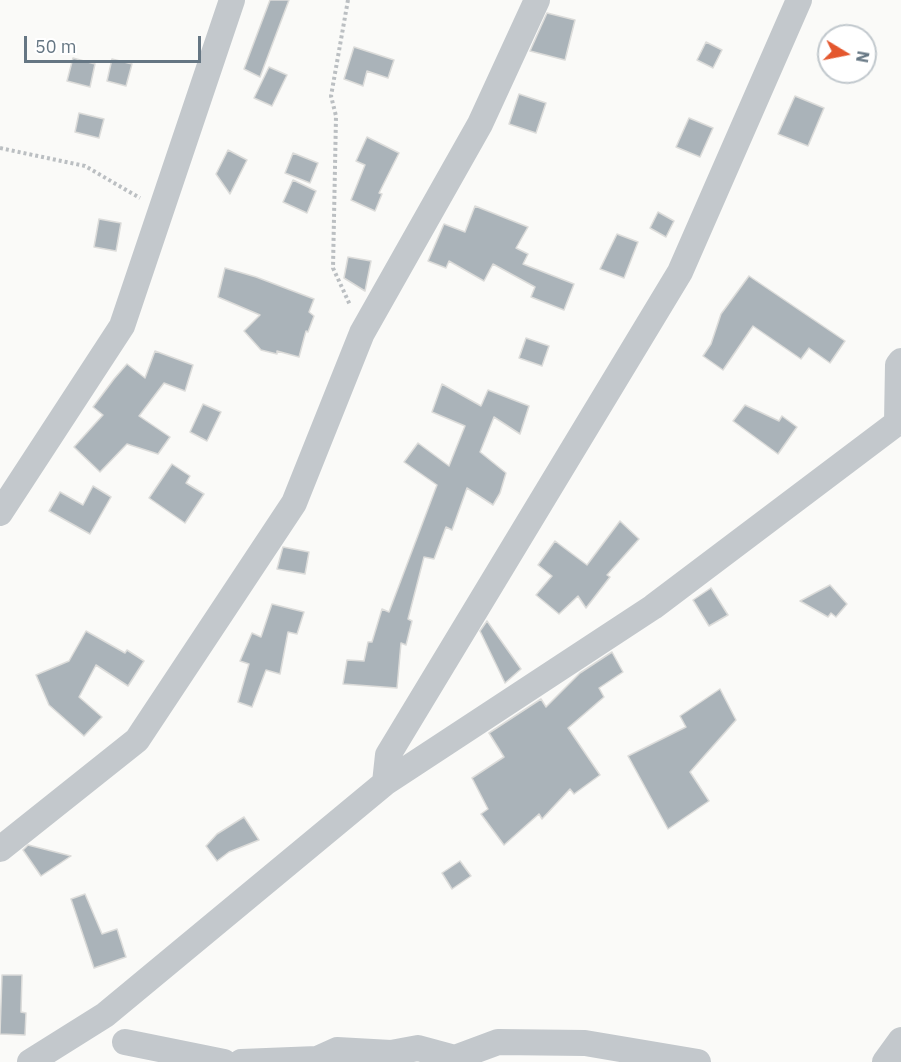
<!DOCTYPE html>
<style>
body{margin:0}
#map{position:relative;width:901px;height:1062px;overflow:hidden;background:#fafaf8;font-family:"IBM Plex Sans",sans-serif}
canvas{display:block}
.north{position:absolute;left:817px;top:24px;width:60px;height:60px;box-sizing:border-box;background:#fff;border:2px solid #c1c8cd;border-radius:50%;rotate:100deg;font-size:16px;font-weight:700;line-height:24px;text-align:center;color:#657683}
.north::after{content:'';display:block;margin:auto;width:21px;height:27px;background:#e4572e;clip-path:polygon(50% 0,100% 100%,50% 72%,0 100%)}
.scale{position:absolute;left:24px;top:36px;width:177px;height:27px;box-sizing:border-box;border:3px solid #657683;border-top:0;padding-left:8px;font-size:18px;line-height:21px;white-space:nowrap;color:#657683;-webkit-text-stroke:4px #fff;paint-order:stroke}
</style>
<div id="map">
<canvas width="901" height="1062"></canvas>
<div class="north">N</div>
<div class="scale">50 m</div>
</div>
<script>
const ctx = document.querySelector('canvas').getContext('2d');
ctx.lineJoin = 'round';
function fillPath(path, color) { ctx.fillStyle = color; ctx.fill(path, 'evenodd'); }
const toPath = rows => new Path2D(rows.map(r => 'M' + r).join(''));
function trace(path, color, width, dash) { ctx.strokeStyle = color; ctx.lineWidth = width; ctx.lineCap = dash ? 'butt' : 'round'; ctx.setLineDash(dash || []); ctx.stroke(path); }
const building = toPath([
 [270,0,289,0,260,77,244,69,270,0],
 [547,13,575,20,565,60,530,51,547,13],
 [706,42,722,50,713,68,697,60,706,42],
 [354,47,394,60,388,78,367,71,363,86,344,79,354,47],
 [73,58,95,64,90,87,67,81,73,58],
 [112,59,132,64,126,86,107,81,112,59],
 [269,67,287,75,272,106,254,98,269,67],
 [519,94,546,103,536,133,509,124,519,94],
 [795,96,824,108,808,146,778,134,795,96],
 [79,113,104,119,99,138,75,132,79,113],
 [689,118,713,128,700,157,676,147,689,118],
 [367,137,399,153,379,193,382,194,375,211,351,200,365,165,356,161,367,137],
 [228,150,247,160,230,194,216,174,228,150],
 [293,153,318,163,310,183,285,173,293,153],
 [293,180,316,191,307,213,283,202,293,180],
 [475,206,528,227,516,248,528,254,523,264,574,284,564,310,531,297,535,287,493,264,484,281,449,261,446,268,428,261,444,224,465,232,475,206],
 [658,212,674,221,666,237,650,228,658,212],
 [99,219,121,223,116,251,94,247,99,219],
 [617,234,638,242,624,278,600,269,617,234],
 [348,257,371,261,365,291,344,278,348,257],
 [225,268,256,277,314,299,309,312,314,316,308,332,306,331,299,357,277,351,277,354,261,350,244,331,260,315,218,297,225,268],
 [749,276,845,341,830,363,809,348,801,359,753,326,723,370,703,356,711,344,721,314,749,276],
 [526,338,549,346,542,366,519,358,526,338],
 [155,351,193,365,185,391,164,383,139,416,170,437,158,454,127,444,100,472,74,447,103,415,93,407,114,379,127,364,145,378,155,351],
 [442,384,481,406,488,390,529,406,520,434,494,417,480,452,506,473,500,493,493,505,467,488,452,530,446,527,434,559,424,557,408,619,412,621,406,645,401,643,397,688,343,684,347,660,364,661,368,642,372,642,382,609,389,612,437,485,404,462,418,443,449,466,465,426,432,412,442,384],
 [203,404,221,412,207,441,190,432,203,404],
 [745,405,779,421,782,416,797,427,778,454,733,421,745,405],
 [172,464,190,476,186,483,204,494,185,523,149,498,172,464],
 [93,486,111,497,90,534,49,511,60,492,83,505,93,486],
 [620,521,639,539,607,575,610,577,586,608,578,596,559,614,536,595,552,576,538,565,555,541,587,565,620,521],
 [283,547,309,552,305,574,277,569,283,547],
 [830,585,847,604,836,617,831,613,828,617,800,601,830,585],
 [711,588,728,615,709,626,693,600,711,588],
 [272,604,304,612,297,634,288,632,280,674,266,670,252,707,238,702,249,664,240,661,252,633,261,637,272,604],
 [487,621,521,669,505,683,480,631,487,621],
 [86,631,125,653,127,650,144,661,128,686,96,665,79,697,102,717,84,736,49,705,36,675,69,661,86,631],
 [612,652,623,672,599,688,604,697,568,728,600,775,574,794,570,789,542,819,539,814,504,845,481,814,488,809,472,778,504,757,489,733,541,699,546,707,580,673,612,652],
 [720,689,736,720,690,772,709,801,668,829,628,756,686,727,680,716,720,689],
 [244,817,259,840,229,852,217,861,206,846,217,834,244,817],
 [28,845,71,856,41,876,23,850,28,845],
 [460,861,471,876,452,889,442,873,460,861],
 [85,894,102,934,117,929,126,957,94,968,71,899,85,894],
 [2,975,22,975,21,1012,26,1013,25,1035,0,1034,2,975]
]);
fillPath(building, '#aab3b9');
trace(building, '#dcdcda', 1.5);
trace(toPath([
 [348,0,331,96,336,116,333,268,350,305],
 [0,148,85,166,140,198]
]), '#bbbfc2', 4, [3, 3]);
trace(toPath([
 [897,422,898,365,901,361],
 [0,513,122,326,232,0],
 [385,783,388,755,680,272,799,0],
 [0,849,137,740,294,503,362,333,480,124,537,0],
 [125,1042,224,1062],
 [30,1062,105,1015,385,783,653,607,901,420],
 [241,1062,317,1059,337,1050,391,1053,418,1048,455,1058,498,1042,585,1043,698,1062],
 [885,1062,901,1040]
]), '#c3c8cc', 26);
</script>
